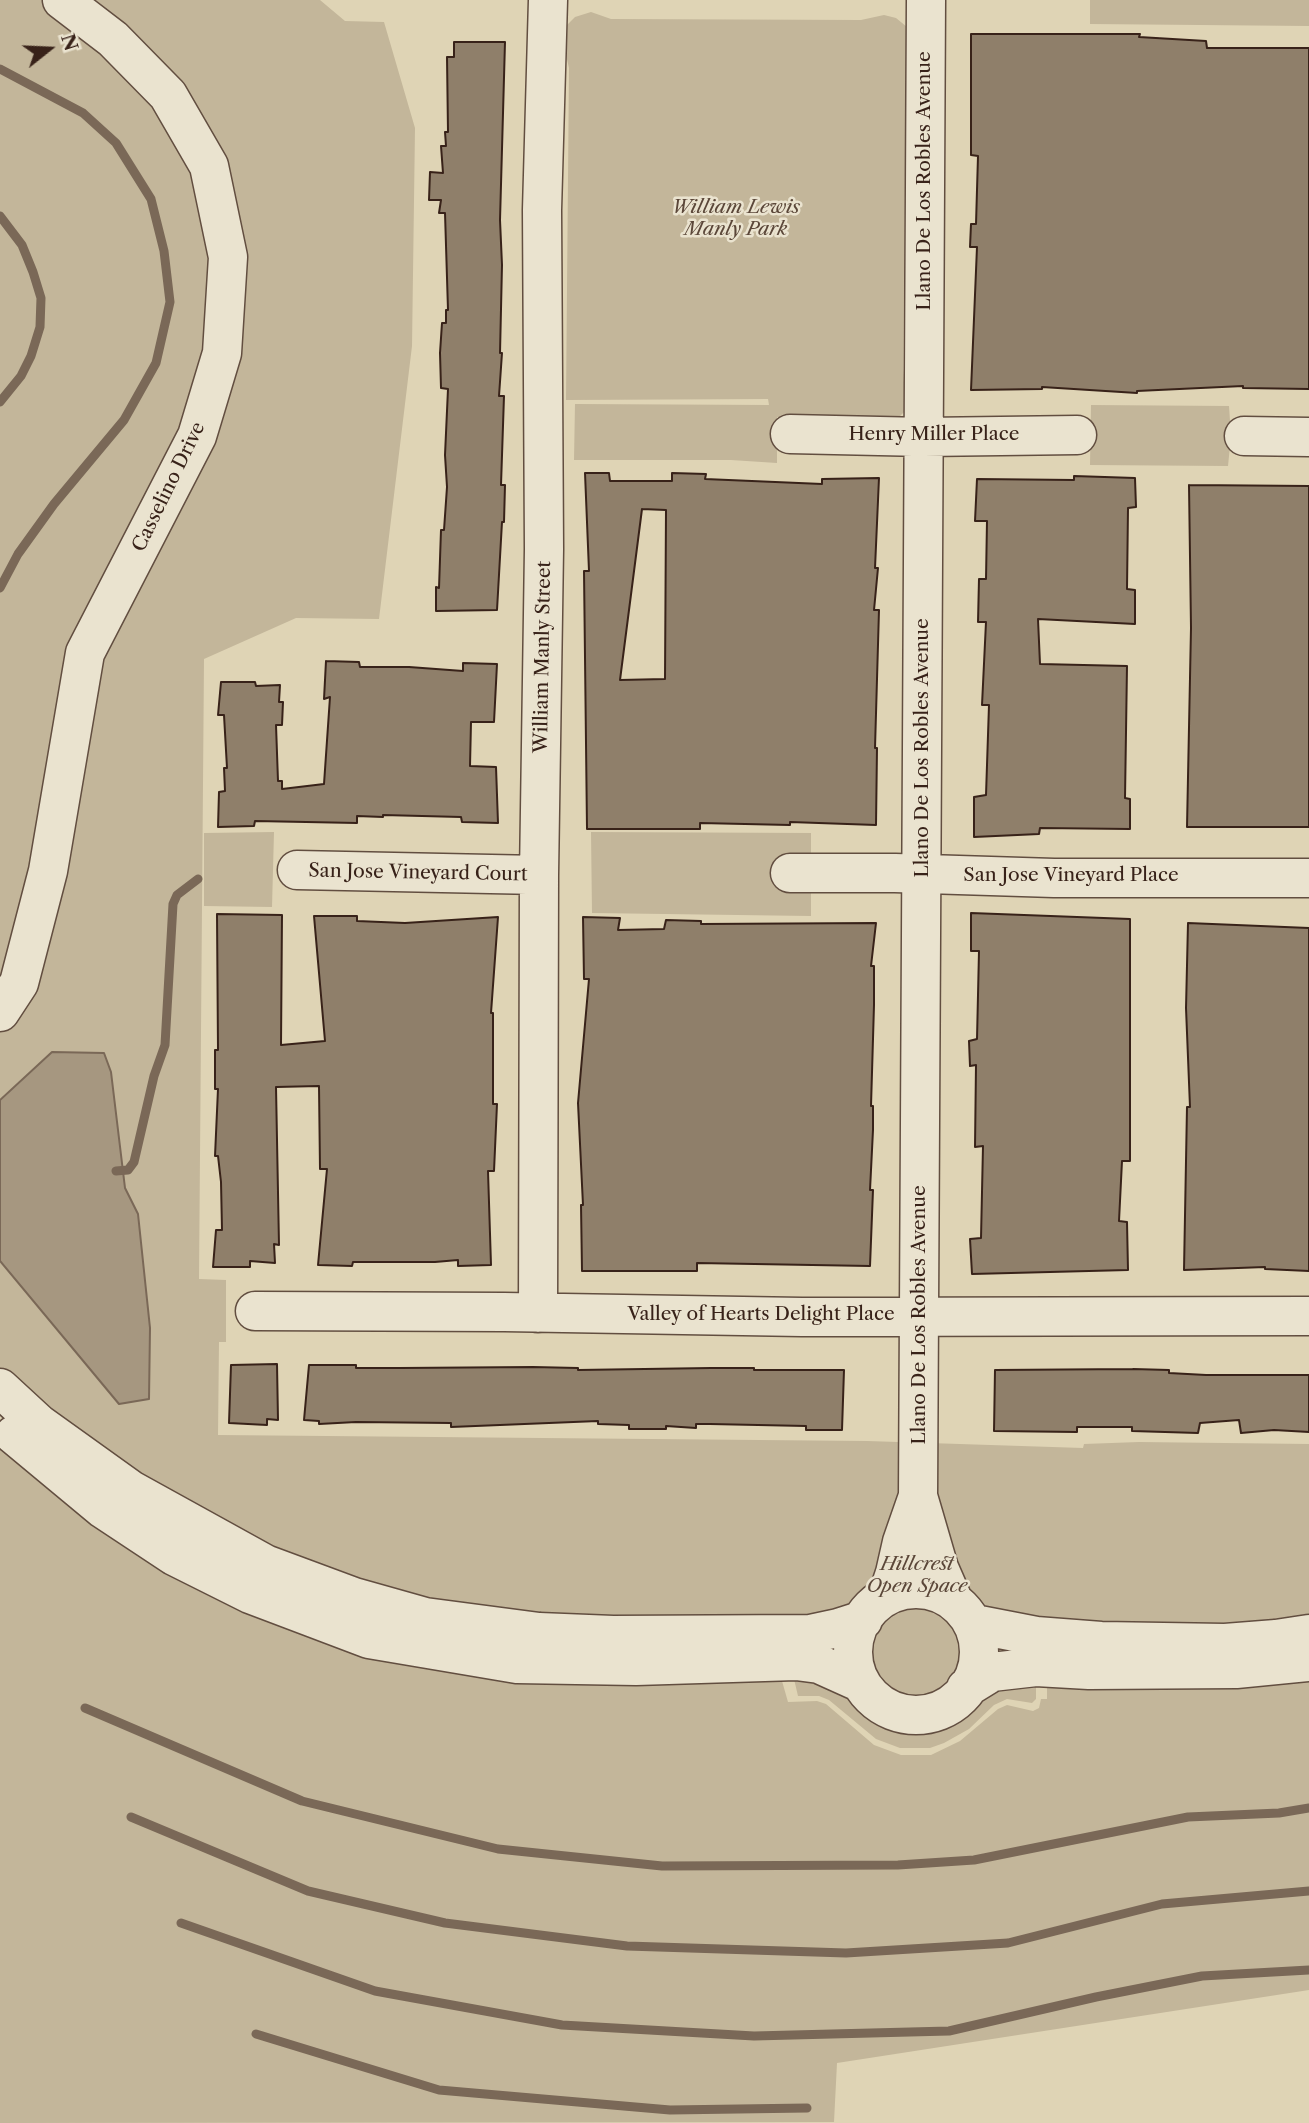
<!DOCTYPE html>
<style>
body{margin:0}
#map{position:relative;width:1309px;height:2123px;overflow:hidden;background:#dfd4b5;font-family:"Libre Caslon Text",serif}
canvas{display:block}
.north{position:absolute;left:14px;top:14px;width:70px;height:70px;-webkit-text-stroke:5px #eae3cf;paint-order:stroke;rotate:72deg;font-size:19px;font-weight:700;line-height:28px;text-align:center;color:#382219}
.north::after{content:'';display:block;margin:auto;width:24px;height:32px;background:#382219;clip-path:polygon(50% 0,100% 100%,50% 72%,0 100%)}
</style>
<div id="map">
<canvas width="1309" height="2123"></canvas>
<div class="north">N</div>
</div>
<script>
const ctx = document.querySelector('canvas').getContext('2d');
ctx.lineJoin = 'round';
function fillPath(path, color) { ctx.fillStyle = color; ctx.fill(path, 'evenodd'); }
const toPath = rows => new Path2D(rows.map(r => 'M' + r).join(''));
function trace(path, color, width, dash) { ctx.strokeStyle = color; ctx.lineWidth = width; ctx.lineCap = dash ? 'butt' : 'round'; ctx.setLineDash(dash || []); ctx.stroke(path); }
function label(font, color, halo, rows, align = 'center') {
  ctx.font = font + ' "Libre Caslon Text",serif'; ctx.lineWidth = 5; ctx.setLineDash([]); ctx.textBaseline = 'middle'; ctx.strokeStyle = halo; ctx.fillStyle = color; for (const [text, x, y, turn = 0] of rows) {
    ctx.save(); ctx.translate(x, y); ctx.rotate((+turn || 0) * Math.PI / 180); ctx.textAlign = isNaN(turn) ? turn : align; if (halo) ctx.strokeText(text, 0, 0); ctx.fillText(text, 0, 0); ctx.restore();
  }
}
fillPath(toPath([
 [0,0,320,0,345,21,384,22,415,128,412,346,379,619,296,618,204,659,199,1279,226,1280,226,1342,219,1342,218,1435,867,1441,1083,1448,1084,1444,1139,1442,1309,1444,1309,1614,1228,1625,1036,1683,1036,1699,1032,1703,1007,1699,994,1705,969,1729,944,1743,930,1748,900,1748,876,1739,829,1700,819,1696,798,1696,794,1679,539,1632,265,1564,0,1388],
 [1090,0,1309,0,1309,26,1090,24],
 [591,12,611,19,861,20,884,15,896,18,907,27,910,53,906,69,903,369,906,410,899,417,895,420,777,417,777,463,731,460,574,460,575,404,769,405,768,399,566,400,569,68,564,46,566,26,575,17],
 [1091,405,1229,406,1231,436,1228,466,1090,465],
 [274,832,272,907,204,906,204,833],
 [591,832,811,833,811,916,592,913],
 [0,1447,94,1523,637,1683,782,1681,788,1702,817,1701,826,1704,874,1745,901,1755,931,1755,960,1741,998,1709,1007,1705,1033,1711,1039,1708,1041,1699,1047,1699,1047,1684,1309,1677,1309,1990,837,2063,834,2122,0,2123]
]), '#c3b69a');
const water = toPath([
 [52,1052,104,1053,111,1072,125,1188,138,1214,150,1328,149,1399,119,1404,0,1261,0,1100,52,1052]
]);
fillPath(water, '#a69780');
trace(water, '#7a6857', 2);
trace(toPath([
 [0,69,83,113,116,143,151,199,164,251,170,302,156,363,124,420,54,504,18,554,0,588],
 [0,216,22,245,33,272,41,298,40,327,31,356,21,376,0,402],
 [116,1171,128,1170,134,1162,154,1076,165,1045,173,904,177,895,198,879],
 [85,1708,302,1801,498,1849,662,1866,898,1865,974,1860,1188,1817,1279,1813,1309,1808],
 [131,1817,308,1891,445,1923,627,1946,846,1953,1008,1943,1162,1904,1309,1891],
 [181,1923,375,1991,562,2025,754,2036,949,2031,1096,1997,1202,1976,1309,1970],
 [256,2034,439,2090,670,2110,807,2108]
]), '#7a6857', 9);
const building = toPath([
 [971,34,1140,34,1139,37,1206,41,1207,48,1309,48,1309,389,1243,388,1243,386,1137,391,1137,393,1042,387,1042,389,971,390,977,247,970,247,971,224,976,224,978,156,971,155,971,34],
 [454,42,505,42,500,220,502,265,500,353,502,353,499,396,504,396,501,485,505,485,504,522,502,522,497,610,436,611,436,587,439,588,441,530,444,530,447,487,445,455,448,389,441,388,440,353,442,323,446,323,446,310,448,310,445,213,439,213,441,200,429,200,430,172,443,173,441,146,446,146,445,132,448,132,447,57,454,57,454,42],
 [585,473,609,473,610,481,672,481,672,473,706,474,705,479,822,484,822,479,879,478,875,568,878,568,874,610,879,610,875,748,877,748,876,825,790,822,790,825,700,823,700,829,587,829,584,571,589,571,585,473],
 [642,509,666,510,665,679,620,680,642,509],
 [1074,476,1135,478,1136,507,1128,508,1127,589,1135,590,1135,624,1038,619,1040,664,1127,666,1125,798,1130,799,1130,829,1040,828,1039,834,974,837,974,797,986,795,989,705,982,705,986,622,978,622,979,579,986,579,987,521,975,521,977,479,1074,480,1074,476],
 [1189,485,1309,486,1309,827,1187,827,1191,628,1189,485],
 [326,661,359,662,360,667,409,667,463,671,463,663,497,664,494,722,471,722,470,766,496,767,498,823,462,822,461,817,383,815,383,817,357,816,357,823,255,821,254,826,218,827,219,792,225,791,224,768,227,768,224,715,218,715,221,682,255,682,256,686,280,685,279,702,283,702,282,725,276,725,278,781,282,781,282,789,324,784,330,697,324,699,326,661],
 [971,913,1130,919,1130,1161,1122,1161,1119,1221,1127,1222,1128,1270,972,1274,970,1239,981,1238,983,1146,975,1147,976,1065,970,1066,969,1041,977,1039,979,951,971,951,971,913],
 [217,914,282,915,281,1045,325,1041,314,916,357,916,357,921,405,923,498,917,491,1013,493,1013,493,1104,497,1104,494,1171,488,1171,491,1265,458,1266,458,1260,435,1262,353,1262,352,1266,318,1265,327,1169,320,1169,319,1086,276,1087,279,1245,274,1244,275,1263,250,1261,250,1267,213,1267,216,1230,222,1230,221,1182,218,1156,215,1156,218,1089,215,1089,215,1050,218,1050,217,914],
 [583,917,620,918,618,930,664,929,666,920,701,921,701,924,876,923,871,966,874,966,874,1005,871,1106,873,1106,873,1130,870,1190,873,1190,870,1266,697,1263,697,1271,582,1271,581,1205,583,1205,578,1103,589,979,584,979,583,917],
 [1188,923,1309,928,1309,1271,1265,1269,1265,1267,1184,1270,1187,1107,1190,1107,1186,1008,1188,923],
 [277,1364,278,1420,267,1419,267,1425,229,1423,231,1365,277,1364],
 [309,1365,356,1365,356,1368,400,1368,533,1367,578,1368,578,1370,711,1368,754,1368,754,1370,844,1370,842,1430,806,1430,806,1426,710,1424,696,1424,696,1428,666,1426,666,1429,629,1429,629,1425,598,1424,598,1421,451,1427,451,1423,356,1422,319,1424,319,1421,304,1420,309,1365],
 [1133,1369,1169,1370,1169,1373,1206,1375,1309,1375,1309,1432,1274,1430,1241,1433,1239,1420,1200,1423,1198,1433,1132,1431,1132,1427,1077,1427,1077,1432,994,1431,995,1370,1133,1369]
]);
fillPath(building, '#8f7f6a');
trace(building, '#382219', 2);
const minor = toPath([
 [926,0,918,1496,939,1568,953,1600],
 [790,434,924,437,1077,435],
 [1244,436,1309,437],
 [297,870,539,875],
 [790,873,895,873,1054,878,1309,878],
 [0,1012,19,983,48,871,85,653,197,436,222,353,228,257,209,166,168,95,113,39,62,0],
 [255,1311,504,1312,802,1317,1309,1316],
 [538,1313,539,875,544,549,542,210,548,0],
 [0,1388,39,1424,131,1490,265,1564,354,1597,425,1617,539,1632,613,1635,810,1634,838,1628,863,1620],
 [14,1435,103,1509,174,1556,250,1594,369,1639,517,1664,636,1666,796,1661,819,1664,859,1682],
 '853 1652a63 63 0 1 1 126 0a63 63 0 1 1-126 0Z',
 [880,1600,890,1588,895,1573,902,1542,918,1496],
 [974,1624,1036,1636,1101,1641,1225,1643,1276,1639,1309,1634],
 [966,1688,992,1672,1036,1667,1089,1670,1236,1669,1309,1662]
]);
trace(minor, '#624e40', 41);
trace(minor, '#eae3cf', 38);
label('19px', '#382219', '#eae3cf', [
 ["Llano De Los Robles Avenue",925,181,-90],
 ["Henry Miller Place",934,435],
 ["Casselino Drive",169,487,-64],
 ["William Manly Street",543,657,-89],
 ["Llano De Los Robles Avenue",923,748,-90],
 ["San Jose Vineyard Court",418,873,1],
 ["San Jose Vineyard Place",1071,876],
 ["Valley of Hearts Delight Place",761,1315],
 ["Llano De Los Robles Avenue",920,1315,-90]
]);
label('italic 19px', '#5b4739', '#eae3cf', [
 ["William Lewis",736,208],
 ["Manly Park",736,230],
 ["Hillcrest",917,1565],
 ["Open Space",917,1587]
]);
</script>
